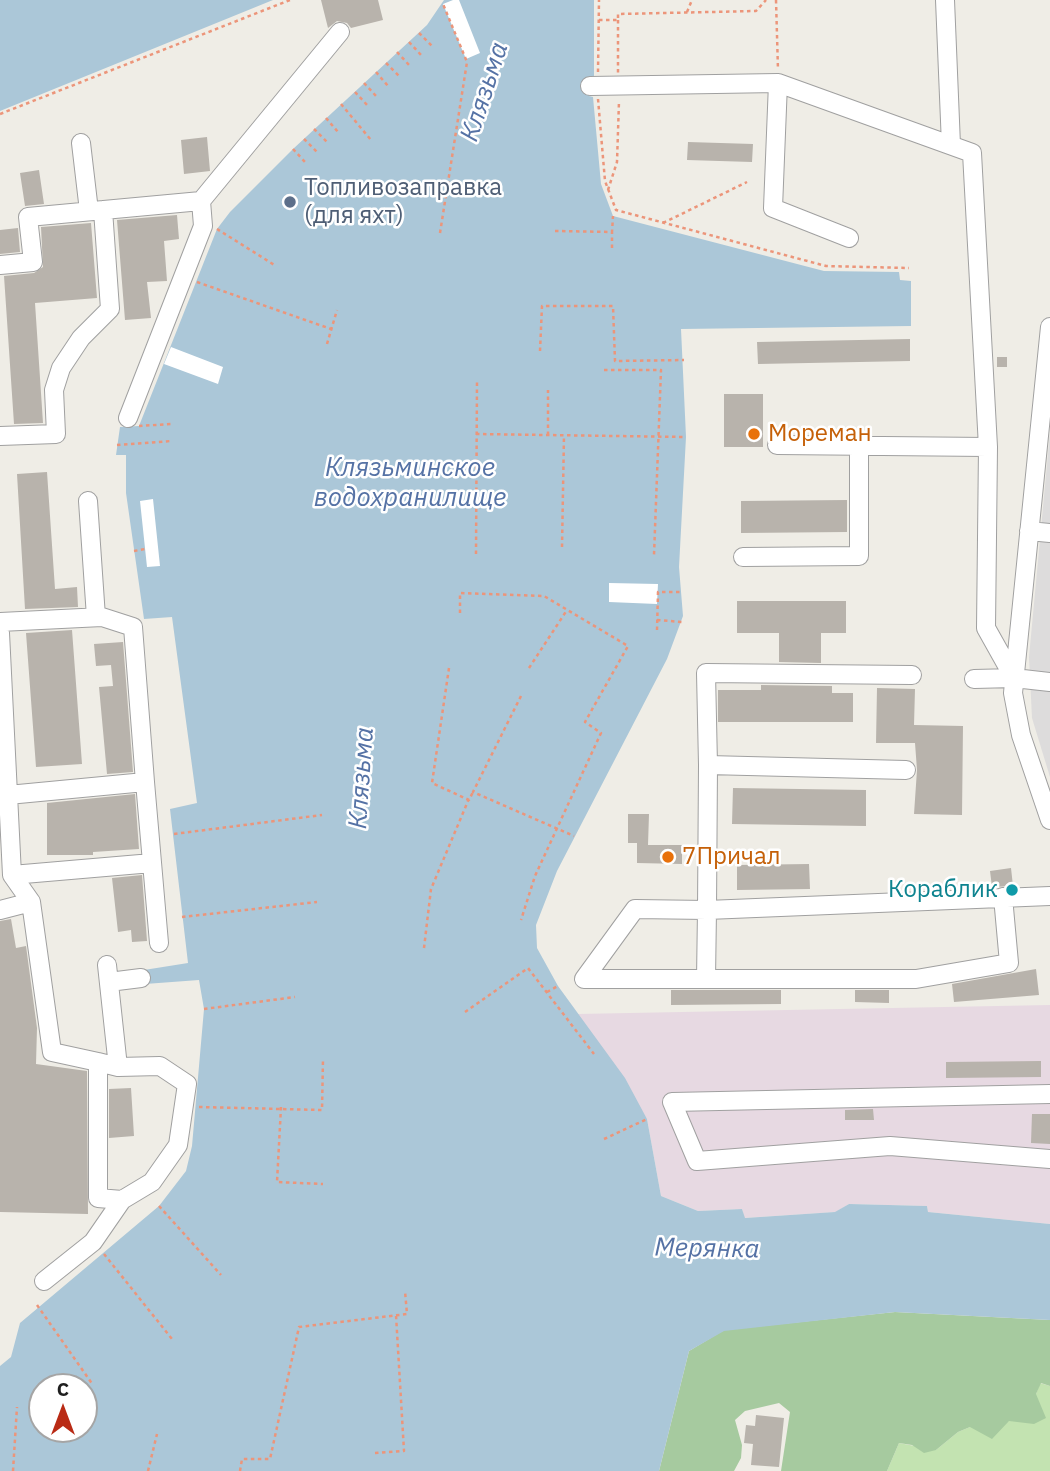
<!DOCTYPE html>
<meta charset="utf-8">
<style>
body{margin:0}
#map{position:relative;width:1050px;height:1471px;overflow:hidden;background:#efede6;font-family:"IBM Plex Sans",sans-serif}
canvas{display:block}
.north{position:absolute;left:28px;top:1373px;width:70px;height:70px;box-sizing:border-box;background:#fff;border:2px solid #a5a5a5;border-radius:50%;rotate:0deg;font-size:19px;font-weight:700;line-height:28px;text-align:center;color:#1f1f1f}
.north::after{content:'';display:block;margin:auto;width:24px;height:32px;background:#b92b15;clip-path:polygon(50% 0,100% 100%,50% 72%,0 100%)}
</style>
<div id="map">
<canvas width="1050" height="1471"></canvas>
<div class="north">С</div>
</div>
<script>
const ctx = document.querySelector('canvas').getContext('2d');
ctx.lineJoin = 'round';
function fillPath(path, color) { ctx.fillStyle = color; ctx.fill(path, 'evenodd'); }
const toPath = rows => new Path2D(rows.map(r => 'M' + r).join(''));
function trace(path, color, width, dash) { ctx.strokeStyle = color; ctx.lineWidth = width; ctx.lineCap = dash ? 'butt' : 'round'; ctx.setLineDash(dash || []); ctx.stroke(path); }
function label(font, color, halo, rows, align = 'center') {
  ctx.font = font + ' "IBM Plex Sans",sans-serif'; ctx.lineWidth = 5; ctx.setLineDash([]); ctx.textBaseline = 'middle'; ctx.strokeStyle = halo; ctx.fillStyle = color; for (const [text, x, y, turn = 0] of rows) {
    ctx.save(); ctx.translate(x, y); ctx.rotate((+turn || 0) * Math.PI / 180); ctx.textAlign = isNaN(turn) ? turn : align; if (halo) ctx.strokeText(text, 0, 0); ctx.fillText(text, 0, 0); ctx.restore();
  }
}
fillPath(toPath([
 [1050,432,1050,777,1032,718,1029,657]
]), '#dddcdc');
fillPath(toPath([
 [1050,1005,1050,1224,928,1212,927,1206,849,1204,836,1212,744,1218,742,1209,698,1211,661,1196,647,1119,577,1014]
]), '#e7d9e2');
fillPath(toPath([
 [1040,1383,1050,1386,1050,1471,887,1471,899,1443,936,1450,958,1432,970,1427,1009,1421,1036,1394]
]), '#c3e3b1');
fillPath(toPath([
 [895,1312,1050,1320,1050,1386,1041,1383,1036,1394,1046,1418,1034,1424,1009,1421,992,1439,970,1427,958,1432,936,1450,924,1453,912,1445,899,1443,887,1471,781,1471,790,1412,779,1403,745,1411,735,1420,742,1445,741,1458,734,1471,659,1471,689,1351,724,1330]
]), '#a6ca9f');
fillPath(toPath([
 [0,0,273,0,0,111],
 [444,0,594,0,594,78,590,78,589,96,593,97,601,184,613,216,824,271,899,272,900,280,911,281,911,326,681,329,686,437,679,567,683,616,667,659,557,871,536,925,537,948,558,986,625,1078,647,1119,661,1196,698,1211,742,1209,745,1218,835,1212,849,1204,927,1206,928,1212,1050,1224,1050,1320,895,1312,724,1331,689,1351,659,1471,0,1471,0,1366,11,1357,20,1323,159,1206,186,1171,192,1146,204,1009,199,980,145,984,144,970,188,963,170,809,197,803,172,617,144,619,126,493,126,455,116,455,120,427,139,426,217,229,230,212,293,149,427,25],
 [42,1387,84,1387,84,1429,42,1429]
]), '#abc7d8');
fillPath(toPath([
 [453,0,459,0,480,53,466,59,443,4],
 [171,347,223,367,218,384,164,364],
 [153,499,160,566,147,567,140,501],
 [609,583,658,584,657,604,609,602]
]), '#fff');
fillPath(toPath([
 [321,0,378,0,383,20,351,28,347,23,337,21,328,28],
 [207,137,210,171,184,174,181,140],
 [688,142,753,144,752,162,687,160],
 [39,170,44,204,25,206,20,173],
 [177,215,179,239,164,241,167,281,147,282,151,318,125,320,117,220],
 [91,223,97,298,35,303,43,423,14,424,4,276,34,273,43,267,41,227],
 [18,228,20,252,0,254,0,230],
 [910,339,910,361,758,364,757,342],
 [997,357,1007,357,1007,367,997,367],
 [724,394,763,394,763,447,724,447],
 [47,472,55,589,77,587,78,607,25,609,17,474],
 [847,500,847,532,741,533,741,501],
 [737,601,846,601,846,633,821,633,821,663,779,662,779,633,737,633],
 [72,630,82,764,36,767,26,633],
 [123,642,133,772,107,774,99,687,113,686,111,665,96,666,94,644],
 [761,685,832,686,832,693,853,693,853,722,718,722,718,690,761,690],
 [877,688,915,689,914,725,963,726,962,815,914,814,917,770,915,743,876,743],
 [733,788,866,790,866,826,732,824],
 [135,794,139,849,93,852,93,855,47,855,47,803],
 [628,814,649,814,648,845,682,845,682,864,637,863,637,843,628,843],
 [809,864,810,889,737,890,737,865],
 [1011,868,1013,886,992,887,990,871],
 [142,875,147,941,132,942,131,930,118,932,112,878],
 [11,919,16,948,26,946,37,1028,36,1064,87,1071,88,1214,0,1212,0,921],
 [1036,969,1039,995,954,1002,952,984],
 [671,990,781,990,781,1004,671,1005],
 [855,990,889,990,889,1003,855,1002],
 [1041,1061,1041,1077,946,1078,946,1062],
 [131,1088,134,1136,109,1138,109,1089],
 [873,1109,874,1120,845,1120,845,1110],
 [1032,1114,1050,1114,1050,1144,1031,1143],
 [756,1415,784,1418,779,1467,751,1465,753,1444,744,1443,746,1425,755,1426]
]), '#b8b3ac');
const minor = toPath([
 [945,0,951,145],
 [590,86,778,83],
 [81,143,89,211],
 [201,201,340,32],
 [849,238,773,208,778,83,972,153,988,447,986,628,1014,678],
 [0,265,33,262,28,217,201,201,203,226,128,418],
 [1050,327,1013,693,1021,735,1050,820],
 [0,436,56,434,54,390,61,368,81,338,110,309,103,210],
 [777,445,988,447],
 [88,501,96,617],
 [1029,531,1050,533],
 [743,557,859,556,859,445],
 [0,622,102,617,133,627,145,782,8,795],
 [0,633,12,875,31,902,52,1052,98,1062,118,1067,160,1066,187,1084,178,1145,152,1182,122,1200,98,1198,98,1062],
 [974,679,1014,678,1050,682],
 [708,765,706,673,912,675],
 [906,770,708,765,707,910,1050,896],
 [145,782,159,943],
 [12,875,152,863],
 [0,910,31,902],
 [107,965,118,1067],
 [706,979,707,910,635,909,584,979,916,979,1009,963,1003,897],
 [109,982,141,978],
 [1050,1094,672,1102,697,1161,890,1146,1050,1159],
 [44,1281,93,1242,122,1200]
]);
trace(minor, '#a0a0a0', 20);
trace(toPath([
 [776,0,778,70],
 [687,12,692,0],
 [599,20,618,20,618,14,756,11,766,0],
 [618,20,618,73],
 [419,33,432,46],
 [409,42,422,56],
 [397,52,410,66],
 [386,63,400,77],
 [376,72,388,86],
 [598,72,599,0],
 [364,83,377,97],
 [355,92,369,107],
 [598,99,605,181,616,210,826,266,909,268],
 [341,104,371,140],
 [0,114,290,0],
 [326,118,338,132],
 [314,129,327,142],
 [304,139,318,153],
 [293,149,305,162],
 [608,190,617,162,619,101],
 [663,223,747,182],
 [217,229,276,266],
 [555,231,612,232,613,216],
 [440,233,467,62,443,4],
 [612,248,612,232],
 [197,282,331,329],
 [327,344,337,310],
 [540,351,542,306,613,306,615,361,684,360],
 [604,370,661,370,654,555],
 [139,426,171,424],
 [476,434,686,437],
 [548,435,548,390],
 [117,445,171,441],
 [562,547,564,435],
 [134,551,145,549],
 [476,554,477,382],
 [460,613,460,593,544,596,628,646,585,722,601,733,535,876,521,920],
 [657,620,682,622],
 [657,630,658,592,681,592],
 [449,668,432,783,469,800,473,792],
 [529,668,567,610],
 [521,696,473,792,574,836],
 [174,834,322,815],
 [182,917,317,902],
 [424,948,431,889,468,801],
 [547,992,558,986],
 [204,1009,295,997],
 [465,1012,528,968,594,1054],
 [199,1107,322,1110,323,1059],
 [281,1107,277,1182,323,1184],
 [604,1139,647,1119],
 [159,1206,221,1275],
 [104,1254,172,1339],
 [37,1305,93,1385],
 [375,1453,404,1451,396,1315],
 [13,1471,17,1407],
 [148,1471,157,1434],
 [240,1471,242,1459,270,1459,299,1327,407,1314,405,1291]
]), '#ec957a', 2.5, [3.5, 3.5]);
trace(minor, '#fff', 18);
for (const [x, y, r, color] of [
 [290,202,7,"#5c6f8a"],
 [754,434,7,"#e8710a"],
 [668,857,7,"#e8710a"],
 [1012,890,7,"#0f9aa8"]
]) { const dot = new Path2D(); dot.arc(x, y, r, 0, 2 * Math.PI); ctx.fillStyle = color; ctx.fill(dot); trace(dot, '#fff', 2.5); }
label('24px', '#4e5e75', '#fff', [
 ["Топливозаправка",304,188],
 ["(для яхт)",304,216]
], 'left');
label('24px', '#c56008', '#fff', [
 ["Мореман",768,434],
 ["7Причал",682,857]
], 'left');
label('24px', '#0d838f', '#fff', [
 ["Кораблик",998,890]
], 'right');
label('italic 26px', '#5572a5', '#fff', [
 ["Клязьма",485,92,-72],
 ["Клязьминское",410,468],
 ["водохранилище",410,498],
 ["Клязьма",362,778,-86],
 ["Мерянка",707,1249,1]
]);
</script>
